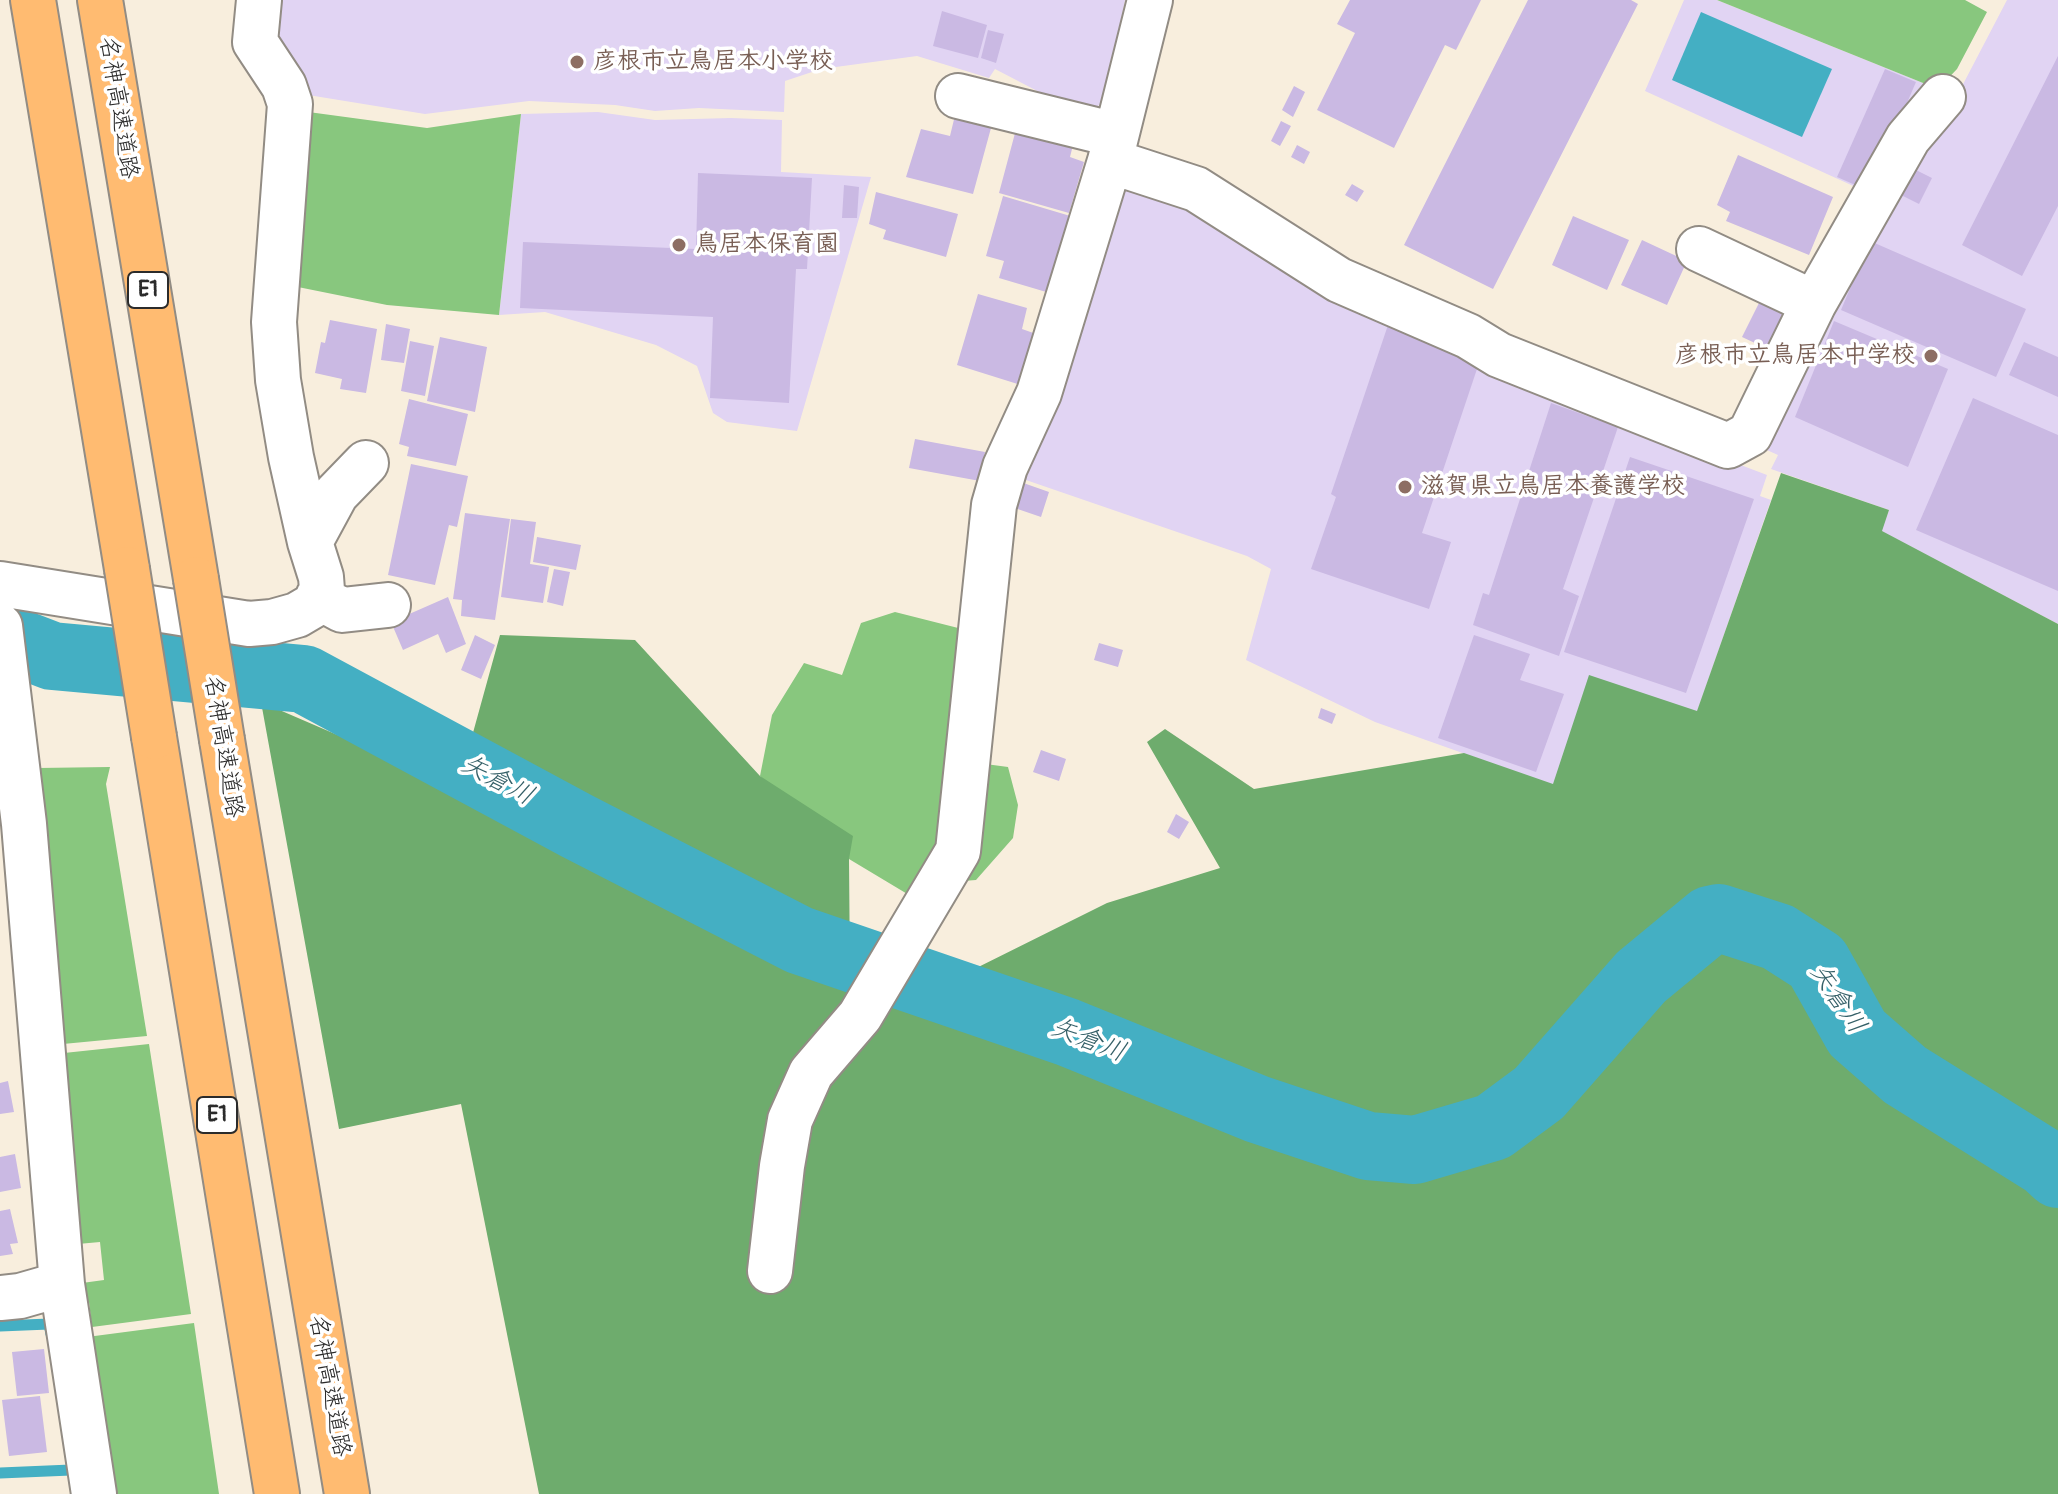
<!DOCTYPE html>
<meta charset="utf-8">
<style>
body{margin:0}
canvas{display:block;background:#f8eedd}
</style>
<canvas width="2058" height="1494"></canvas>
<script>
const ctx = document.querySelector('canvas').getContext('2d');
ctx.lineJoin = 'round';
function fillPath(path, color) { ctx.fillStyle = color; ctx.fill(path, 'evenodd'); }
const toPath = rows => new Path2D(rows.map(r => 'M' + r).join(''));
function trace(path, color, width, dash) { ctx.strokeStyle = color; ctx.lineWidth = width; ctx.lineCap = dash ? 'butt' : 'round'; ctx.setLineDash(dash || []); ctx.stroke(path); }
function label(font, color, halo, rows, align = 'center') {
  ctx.font = font + ' Pangolin,"Klee One",sans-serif'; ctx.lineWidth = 7; ctx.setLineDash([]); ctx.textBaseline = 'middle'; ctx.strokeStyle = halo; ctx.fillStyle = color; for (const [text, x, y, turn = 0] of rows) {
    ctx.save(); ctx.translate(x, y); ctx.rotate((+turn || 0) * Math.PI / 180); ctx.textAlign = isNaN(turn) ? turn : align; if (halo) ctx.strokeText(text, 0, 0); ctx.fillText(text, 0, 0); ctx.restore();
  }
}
fillPath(toPath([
 [272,0,1125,0,1104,103,1093,108,1045,95,995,69,989,78,917,56,821,69,785,81,784,112,699,108,655,111,615,105,529,101,425,114,302,94,302,70,286,69,267,29],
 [1684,0,1717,0,1938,89,1960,90,2007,0,2058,0,2058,624,1881,531,1889,510,1771,469,1778,455,1760,447,1884,200,1645,91],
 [598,112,655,120,731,118,782,120,781,172,871,177,797,431,727,422,713,413,697,366,656,345,545,312,499,315,521,114],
 [1129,182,1185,201,1625,421,1767,475,1760,496,1771,500,1697,712,1553,785,1375,722,1246,660,1271,569,1247,556,1023,479,1111,192,1124,195]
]), '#e1d4f3');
fillPath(toPath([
 [1717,0,1965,0,1987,12,1957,69,1938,89],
 [301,111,427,128,521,114,499,315,387,305,288,285],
 [895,612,970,631,953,829,919,901,849,859,760,776,772,715,804,663,842,675,861,623],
 [978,763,1008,767,1018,805,1013,838,976,880,950,882],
 [110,767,106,784,147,1036,63,1044,38,768],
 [149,1044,191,1314,92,1327,89,1302,84,1304,82,1283,104,1280,100,1242,78,1244,64,1053],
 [194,1323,219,1494,109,1494,87,1337]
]), '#88c77e');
fillPath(toPath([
 [1781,473,1889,510,1882,531,2058,624,2058,1494,539,1494,461,1104,339,1129,261,702,458,787,500,635,635,640,760,776,853,836,849,859,850,978,908,1002,1107,903,1220,868,1147,742,1165,729,1254,789,1464,753,1553,784,1589,675,1697,711]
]), '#6eac6d');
fillPath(toPath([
 [1701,12,1832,69,1802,137,1672,80]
]), '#44afc3');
trace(toPath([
 [0,1326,49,1324,51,1334],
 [0,1473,71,1470]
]), '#44afc3', 11);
trace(toPath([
 [0,636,52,656,304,679,577,826,799,940,1067,1032,1257,1109,1368,1146,1415,1150,1493,1127,1539,1093,1641,977,1710,920,1719,918,1778,937,1817,962,1857,1033,1905,1075,2046,1163,2058,1174]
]), '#44afc3', 68);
fillPath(toPath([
 [1350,0,1481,0,1456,50,1445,45,1394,148,1317,110,1355,33,1337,24],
 [1528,0,1631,0,1638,4,1493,289,1404,245],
 [942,11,987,25,978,58,933,46],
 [988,30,1004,34,996,63,981,58],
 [2058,56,2058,206,2022,276,1962,245],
 [1885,69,1916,82,1869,191,1837,177],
 [1294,86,1305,92,1293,117,1282,110],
 [957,107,994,117,973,194,906,177,921,129,950,136],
 [1281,121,1291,126,1280,146,1271,141],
 [1018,122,1075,137,1070,157,1084,162,1069,213,999,193],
 [1297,145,1310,152,1304,164,1291,157],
 [1738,155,1833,197,1809,255,1726,221,1730,212,1717,205],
 [1910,167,1932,178,1919,204,1897,193],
 [698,173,812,178,807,269,796,269,789,403,710,398,713,317,520,308,523,242,696,249],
 [1352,184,1364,191,1357,202,1345,195],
 [844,185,859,187,857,218,842,218],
 [876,192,958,214,946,257,883,239,886,230,869,224],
 [1003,196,1077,218,1053,294,999,278,1004,261,986,256],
 [1573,216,1629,240,1607,290,1552,265],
 [1642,240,1687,261,1667,305,1621,285],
 [1870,241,2026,309,1996,377,1841,310],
 [1765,291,1794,305,1772,351,1742,337],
 [978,294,1027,308,1022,329,1039,335,1024,386,957,365],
 [330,320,377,329,366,393,340,389,342,379,315,373,321,342,325,343],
 [1834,321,1948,369,1908,467,1795,417],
 [386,324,410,329,404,363,381,360],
 [1388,325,1481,357,1422,533,1451,542,1429,609,1311,569,1336,497,1331,494],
 [440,337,487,347,475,412,427,401],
 [410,341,434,346,425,396,401,391],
 [2024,342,2058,357,2058,397,2009,375],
 [1973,398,2058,435,2058,591,1916,530],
 [409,399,468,414,456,466,407,456,409,447,399,444],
 [1551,403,1618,427,1563,589,1579,596,1559,656,1473,625,1483,593,1489,595],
 [915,439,985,452,980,481,909,468],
 [1630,457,1754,499,1686,693,1564,652],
 [411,464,468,476,457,527,449,525,435,585,388,575],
 [1012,479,1049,492,1041,517,1003,504],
 [465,513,510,519,495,620,461,616,462,600,453,599],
 [511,519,536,522,530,564,549,567,543,603,501,597],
 [537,537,581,545,576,570,533,562],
 [554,569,570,572,563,606,547,602],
 [448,597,466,644,446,653,438,634,403,650,391,622],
 [475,635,495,645,481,679,461,670],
 [1474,635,1530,654,1520,680,1564,694,1536,772,1438,738],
 [1099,643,1123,650,1118,667,1094,660],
 [1321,708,1336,714,1332,724,1318,718],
 [1041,750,1066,759,1059,781,1033,772],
 [1176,814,1189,822,1179,839,1167,832],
 [8,1081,14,1112,0,1114,0,1083],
 [15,1154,21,1188,0,1192,0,1157],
 [10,1209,18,1243,10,1244,13,1254,0,1256,0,1211],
 [44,1349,49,1393,17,1396,12,1352],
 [40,1396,47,1452,9,1456,2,1400]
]), '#cab9e3');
const minor = toPath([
 [958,96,1116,135],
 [1110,161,1196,189,1339,280,1468,336,1499,355,1728,446,1750,434,1814,303,1908,138,1943,97],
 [1699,249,1814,303],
 [310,542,336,494,366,463],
 [0,584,249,624,272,622,297,615,314,605,322,590,321,577,310,542,291,457,278,380,274,322,290,104,284,86,255,42,259,0],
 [318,597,342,610,388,605],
 [0,626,24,824,62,1284,94,1494],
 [770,1271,782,1166,790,1120,811,1073,860,1016,958,851,994,505,1005,467,1039,393,1110,161,1150,0],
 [0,1298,20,1296,62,1284]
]);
const highway = toPath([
 [33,0,127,569],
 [100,0,196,579],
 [154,737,277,1494],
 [222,740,347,1494]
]);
trace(minor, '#928c84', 48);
trace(highway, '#928c84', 48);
trace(minor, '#fff', 44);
trace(highway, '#ffbb71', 44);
const highwayBridge = toPath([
 [127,569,154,737],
 [196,579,222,740]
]);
trace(highwayBridge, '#928c84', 48, []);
trace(highwayBridge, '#ffbb71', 44);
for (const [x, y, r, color] of [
 [577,62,8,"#8d6e63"],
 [679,245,8,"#8d6e63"],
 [1931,356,8,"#8d6e63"],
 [1405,487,8,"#8d6e63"]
]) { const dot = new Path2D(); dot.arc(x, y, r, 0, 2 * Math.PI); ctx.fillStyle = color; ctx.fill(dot); trace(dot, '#fff', 3); }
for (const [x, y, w] of [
 [148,290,40],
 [217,1115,40]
]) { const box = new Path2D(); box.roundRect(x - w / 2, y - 18, w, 36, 6); ctx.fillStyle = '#fff'; ctx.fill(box); trace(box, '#2b2b2b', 2); }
label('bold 22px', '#2b2b2b', null, [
 ["E1",148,290],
 ["E1",217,1115]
]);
label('bold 24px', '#785e54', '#fff', [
 ["彦根市立鳥居本小学校",593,62],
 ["鳥居本保育園",695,245],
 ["彦根市立鳥居本中学校",1915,356,"right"],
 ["滋賀県立鳥居本養護学校",1421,487]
], 'left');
label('24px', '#2b2b2b', '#fff', [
 ["名神高速道路",118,108,81],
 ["名神高速道路",223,747,81],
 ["名神高速道路",329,1386,80]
]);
label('italic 26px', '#356068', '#fff', [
 ["矢倉川",497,781,28],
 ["矢倉川",1837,999,56],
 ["矢倉川",1088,1041,21]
]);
</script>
